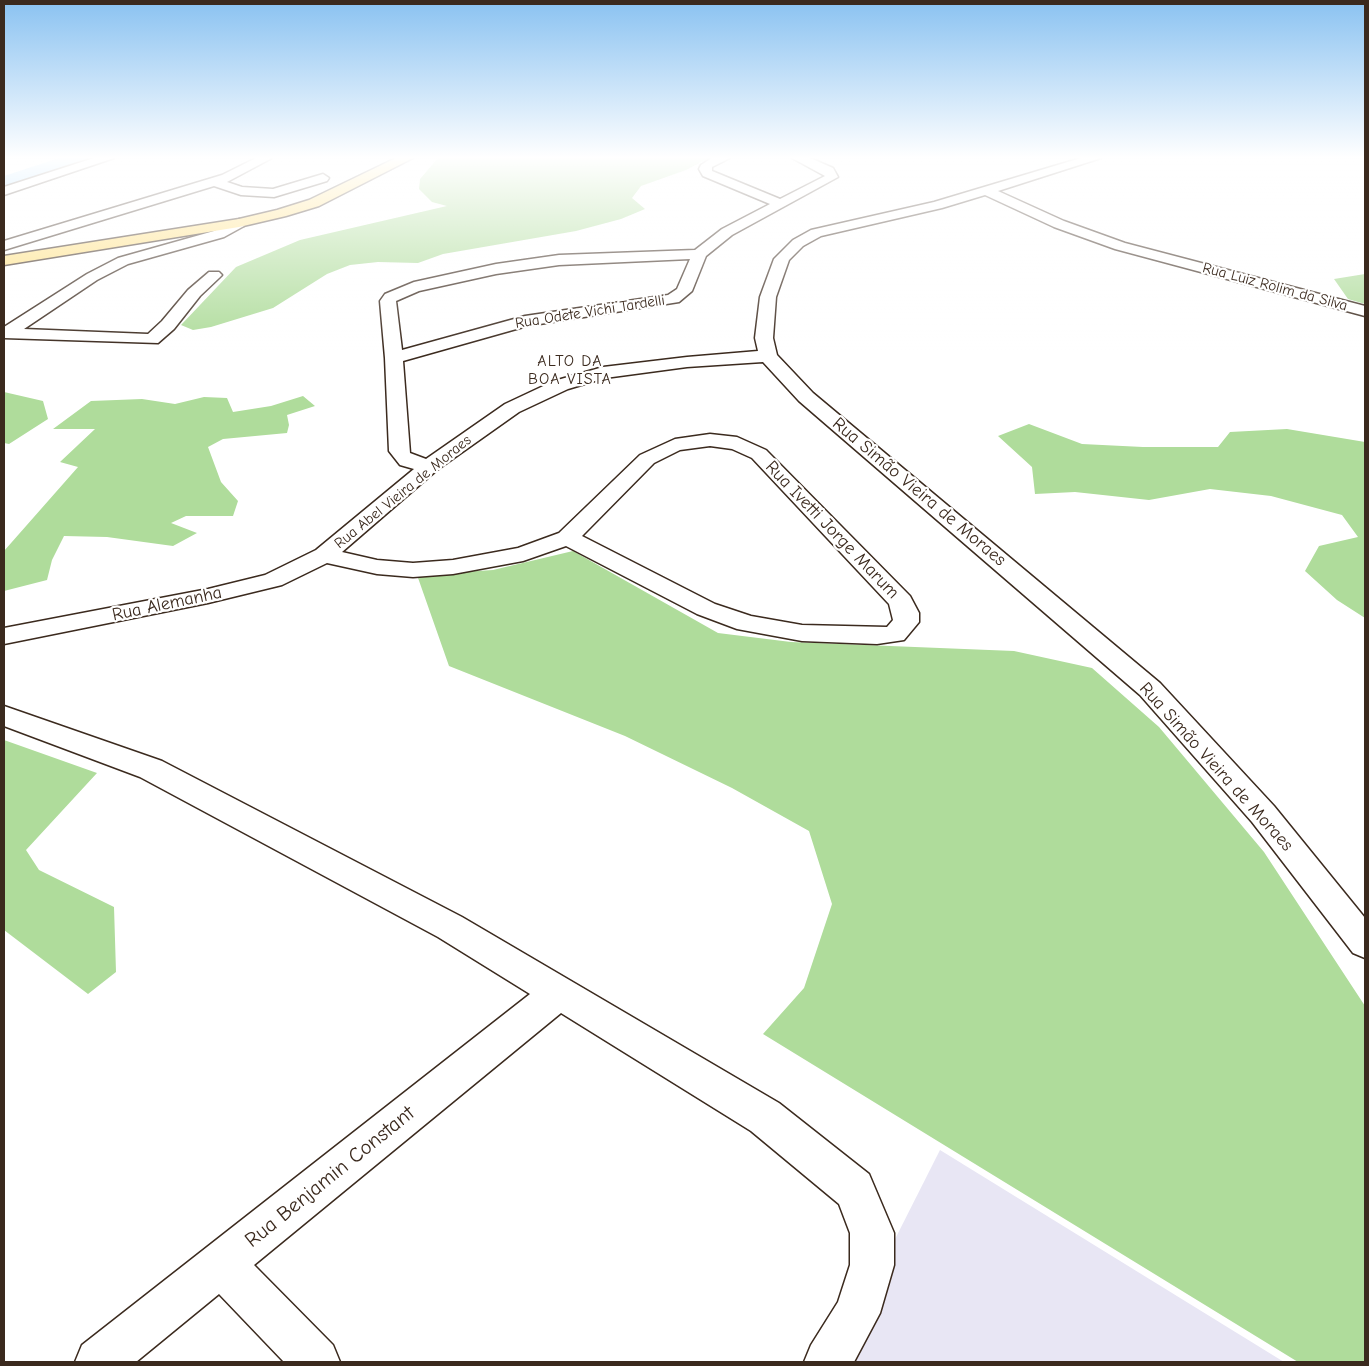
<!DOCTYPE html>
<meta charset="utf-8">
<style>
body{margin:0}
#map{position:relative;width:1369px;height:1366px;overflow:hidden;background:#fff;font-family:"Comic Neue",sans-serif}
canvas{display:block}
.frame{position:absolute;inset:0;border:5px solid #3b2a1e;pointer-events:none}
</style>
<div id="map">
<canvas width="1369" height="1366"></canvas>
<div class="frame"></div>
</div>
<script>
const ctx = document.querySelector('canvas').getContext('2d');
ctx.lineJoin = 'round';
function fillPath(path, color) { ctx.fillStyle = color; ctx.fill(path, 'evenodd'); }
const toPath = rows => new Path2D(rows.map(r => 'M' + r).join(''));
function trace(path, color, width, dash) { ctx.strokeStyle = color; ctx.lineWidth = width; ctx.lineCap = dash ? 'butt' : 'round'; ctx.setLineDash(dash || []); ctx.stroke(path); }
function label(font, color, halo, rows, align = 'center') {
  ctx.font = font + ' "Comic Neue",sans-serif'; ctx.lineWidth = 4.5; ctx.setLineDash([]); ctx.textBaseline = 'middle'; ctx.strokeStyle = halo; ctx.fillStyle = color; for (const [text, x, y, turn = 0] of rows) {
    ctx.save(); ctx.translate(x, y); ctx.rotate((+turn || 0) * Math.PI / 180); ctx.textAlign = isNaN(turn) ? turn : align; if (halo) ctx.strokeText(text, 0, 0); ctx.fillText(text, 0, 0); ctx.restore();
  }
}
fillPath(toPath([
 [940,1150,1284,1362,833,1362]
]), '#e8e6f4');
fillPath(toPath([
 [438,158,709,158,686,170,641,186,632,198,645,209,621,219,576,231,443,254,418,263,378,262,350,265,327,274,273,308,211,327,193,330,181,325,236,267,300,240,447,206,432,202,419,189,420,179],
 [1365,274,1365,304,1348,299,1334,279],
 [4,392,43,401,48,419,9,444,4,443],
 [303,396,315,406,287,415,289,425,287,433,223,439,208,447,221,482,238,501,233,516,186,516,171,523,197,533,173,546,107,537,64,536,52,560,47,580,4,591,4,551,78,467,60,462,95,429,53,429,91,401,142,399,175,404,204,397,227,398,233,412,271,406],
 [1029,424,1082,444,1143,447,1218,447,1230,432,1287,429,1365,442,1365,618,1337,600,1305,571,1319,546,1358,537,1342,515,1271,496,1210,489,1149,500,1075,492,1035,494,1032,467,998,436],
 [573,551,718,633,791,642,1014,651,1092,668,1159,727,1264,852,1365,1006,1365,1362,1298,1362,763,1034,804,988,832,904,809,831,732,788,625,736,449,666,417,575,493,570],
 [4,740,97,773,26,850,39,870,114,907,116,972,88,994,4,930]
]), '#afdc9b');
fillPath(toPath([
 [59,158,91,158,88,162,4,189,4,176,59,158]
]), '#9ed6fe');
const minor = toPath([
 [94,158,114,158,4,195,4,187,94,158],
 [256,158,272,158,227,182,242,187,273,189,323,174,329,178,327,181,274,197,241,195,214,186,4,250,4,241,222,175,256,158],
 [712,158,730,158,712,167,712,171,780,199,825,176,792,158,810,158,833,168,838,177,732,235,706,256,692,291,679,302,527,326,403,361,410,453,426,459,505,404,554,381,603,367,687,357,758,351,755,338,760,297,774,259,793,240,811,230,934,202,1081,158,1101,158,998,191,1064,221,1125,243,1365,306,1365,316,1115,249,1054,227,985,195,942,208,821,236,803,246,789,260,776,297,773,338,777,355,813,393,1160,683,1274,806,1365,918,1365,958,1353,953,1252,822,1140,695,799,401,763,362,687,367,605,378,568,389,519,412,437,470,342,552,377,560,413,563,453,560,518,548,559,533,640,455,675,439,710,434,737,437,766,450,910,596,919,613,919,622,904,640,877,644,802,641,737,629,697,614,566,546,523,561,453,574,413,577,377,574,327,563,282,585,208,603,4,644,4,628,208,589,265,575,316,550,414,469,400,465,389,451,385,358,380,301,385,294,414,282,496,264,559,255,695,250,722,229,770,204,703,176,699,169,701,165,712,158],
 [690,259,677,289,668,295,525,316,402,350,396,301,419,291,496,274,559,265,690,259],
 [710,446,732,449,752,458,889,604,893,620,887,627,802,625,751,616,715,604,582,536,654,463,680,450,710,446],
 [239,219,246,223,244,226,224,237,128,264,97,280,24,329,148,334,162,321,188,290,209,272,219,272,222,275,219,278,200,296,174,329,158,343,4,338,4,327,87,274,118,258,214,231,239,219],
 [4,706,162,761,462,917,779,1103,869,1174,894,1233,894,1265,880,1313,854,1362,804,1362,811,1345,838,1302,850,1265,850,1233,839,1204,751,1131,561,1013,254,1265,333,1345,340,1362,284,1362,219,1294,136,1362,75,1362,82,1345,530,994,438,937,140,777,4,726,4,706]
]);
const major = toPath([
 [396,158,413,158,319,206,286,216,239,227,4,265,4,256,239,219,277,210,309,200,396,158]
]);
trace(minor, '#3b2a1e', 3);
trace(major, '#3b2a1e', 3);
fillPath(minor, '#fff');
fillPath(major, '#fedf80');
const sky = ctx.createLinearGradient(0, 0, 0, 350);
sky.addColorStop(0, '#8ac2f1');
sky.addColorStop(0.45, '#fff');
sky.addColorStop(1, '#ffffff00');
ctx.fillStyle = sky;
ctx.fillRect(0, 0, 1369, 350);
label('15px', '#3b2a1e', '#fff', [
 ["Rua Luiz Rolim da Silva",1275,287,15],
 ["Rua Odete Vichi Tardelli",590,312,-9],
 ["Rua Abel Vieira de Moraes",403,492,-39]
]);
ctx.letterSpacing = '1px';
label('16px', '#3b2a1e', '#fff', [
 ["ALTO DA",570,361],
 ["BOA VISTA",570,379]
]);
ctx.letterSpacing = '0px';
label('18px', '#3b2a1e', '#fff', [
 ["Rua Simão Vieira de Moraes",919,492,40],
 ["Rua Ivetti Jorge Marum",832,530,46],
 ["Rua Alemanha",167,604,-12],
 ["Rua Simão Vieira de Moraes",1216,767,48]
]);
label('21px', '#3b2a1e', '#fff', [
 ["Rua Benjamin Constant",330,1177,-39]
]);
</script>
